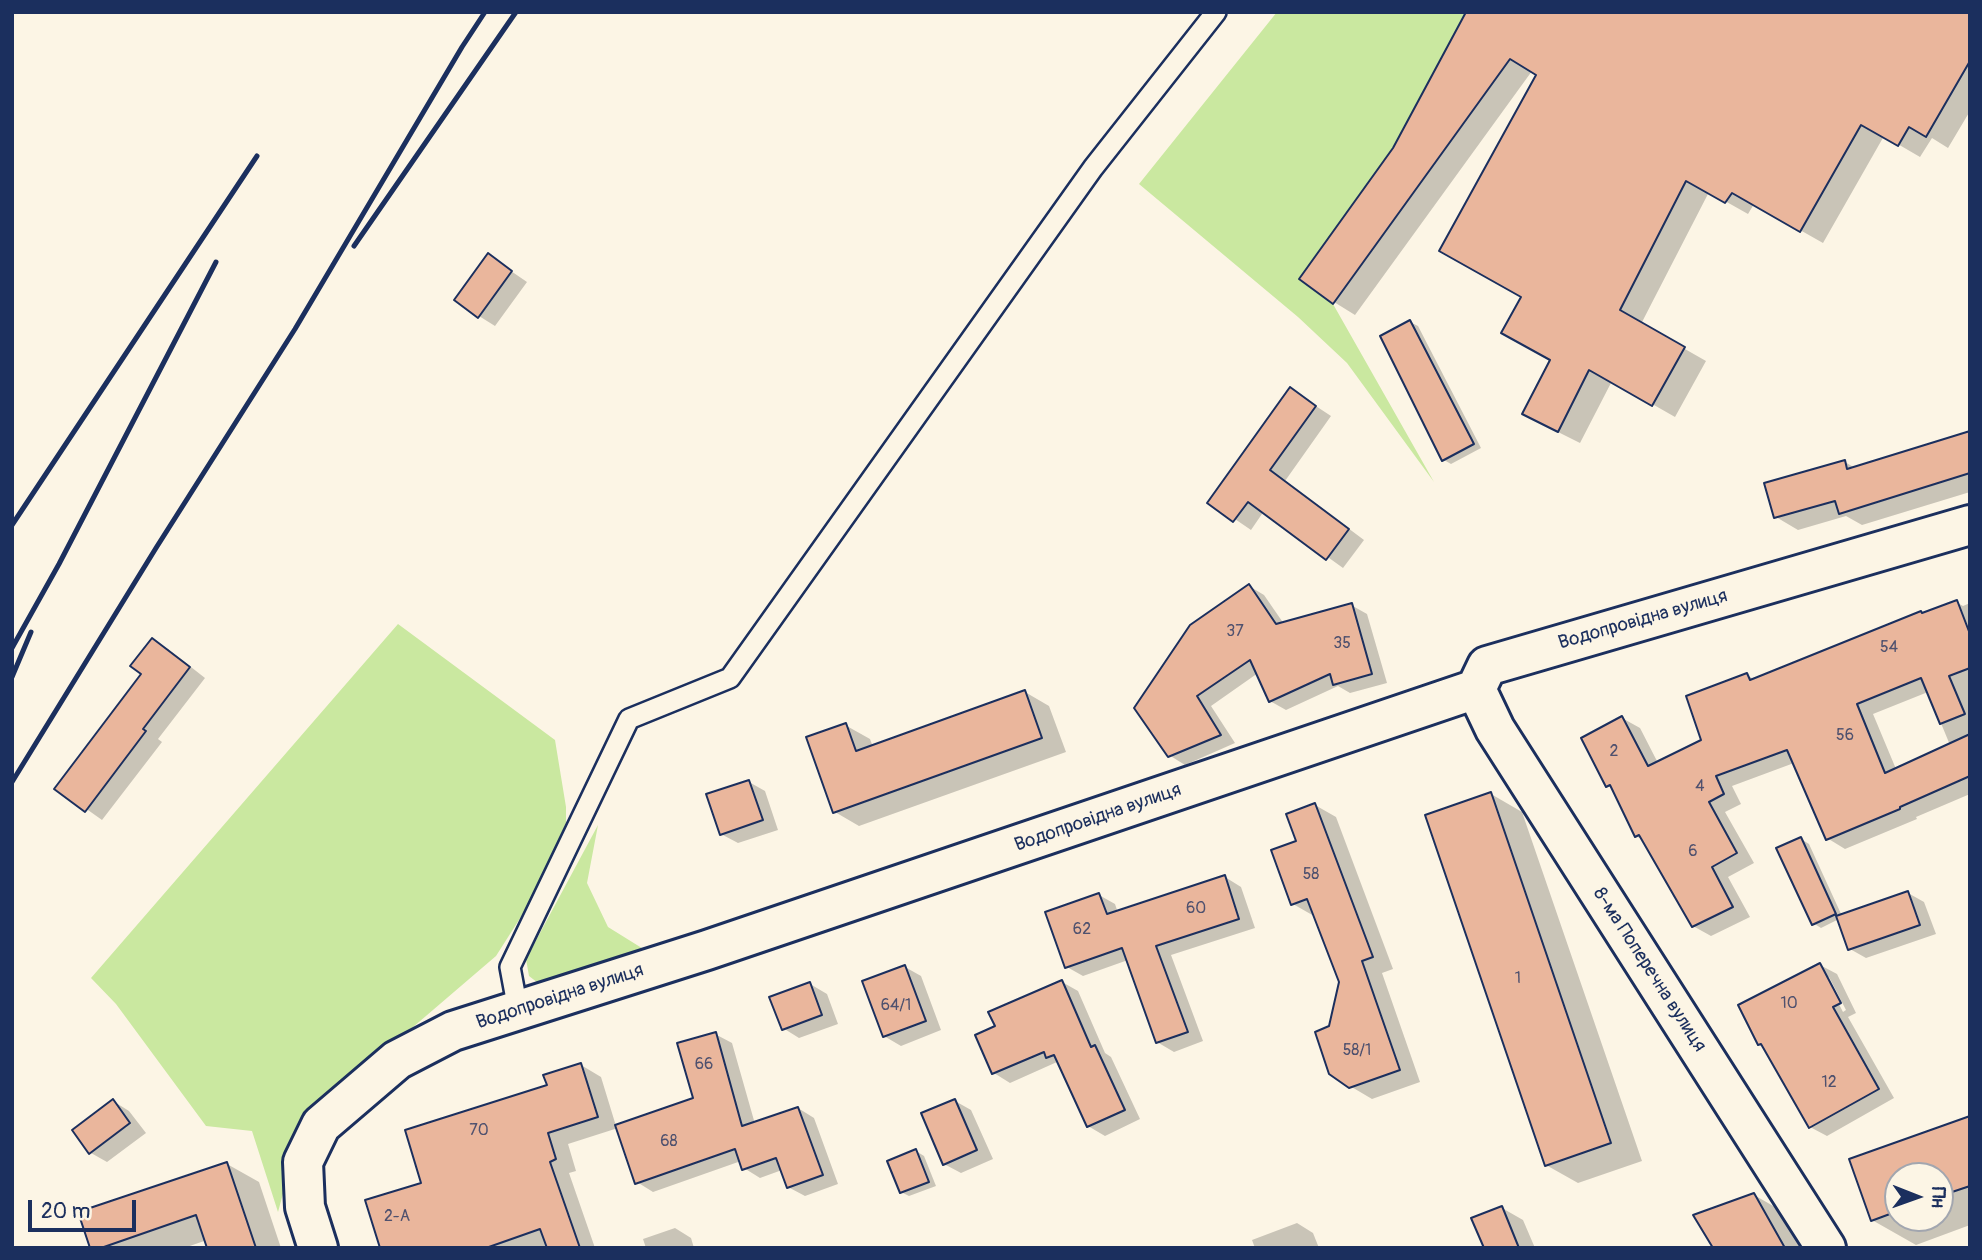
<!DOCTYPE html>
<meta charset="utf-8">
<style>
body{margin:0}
#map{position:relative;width:1982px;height:1260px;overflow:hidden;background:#fcf5e5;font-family:Pangolin,sans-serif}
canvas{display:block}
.frame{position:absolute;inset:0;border:14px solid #1b2f5e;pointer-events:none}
.north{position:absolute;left:1884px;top:1162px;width:70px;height:70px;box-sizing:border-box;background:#fcf5e5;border:2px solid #a2a6af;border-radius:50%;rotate:91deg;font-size:19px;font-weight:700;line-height:28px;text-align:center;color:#1b2f5e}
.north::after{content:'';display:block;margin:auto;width:24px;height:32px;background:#1b2f5e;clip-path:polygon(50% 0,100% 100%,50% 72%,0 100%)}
.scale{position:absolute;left:28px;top:1200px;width:108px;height:32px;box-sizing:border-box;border:4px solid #1b2f5e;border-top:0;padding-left:9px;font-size:21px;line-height:24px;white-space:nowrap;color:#1b2f5e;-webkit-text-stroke:5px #fcf5e5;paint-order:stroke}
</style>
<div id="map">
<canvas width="1982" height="1260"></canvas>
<div class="frame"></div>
<div class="north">Пн</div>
<div class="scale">20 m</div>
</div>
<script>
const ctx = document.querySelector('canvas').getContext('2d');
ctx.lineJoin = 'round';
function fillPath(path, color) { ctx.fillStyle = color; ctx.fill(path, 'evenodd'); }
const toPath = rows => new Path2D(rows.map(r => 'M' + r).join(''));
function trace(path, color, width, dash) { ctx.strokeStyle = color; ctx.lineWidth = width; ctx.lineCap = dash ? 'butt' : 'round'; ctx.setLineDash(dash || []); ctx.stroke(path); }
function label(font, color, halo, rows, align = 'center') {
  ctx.font = font + ' Pangolin,sans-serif'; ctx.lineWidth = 5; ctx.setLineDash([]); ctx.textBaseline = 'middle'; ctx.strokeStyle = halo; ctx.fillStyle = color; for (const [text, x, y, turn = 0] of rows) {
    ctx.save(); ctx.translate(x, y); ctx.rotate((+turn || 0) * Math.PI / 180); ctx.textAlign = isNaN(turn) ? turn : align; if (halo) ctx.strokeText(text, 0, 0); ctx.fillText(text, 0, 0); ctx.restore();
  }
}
fillPath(toPath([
 [1277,12,1466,12,1393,148,1299,279,1333,304,1434,482,1347,363,1298,317,1139,184],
 [398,624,555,740,566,807,566,823,531,901,496,956,308,1117,293,1157,278,1212,252,1131,206,1126,116,1004,91,978],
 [598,825,587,883,608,927,645,950,542,986,529,976,526,959]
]), '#cae8a0');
fillPath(toPath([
 [1468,12,1970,12,1970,111,1948,148,1932,138,1920,157,1884,136,1823,243,1754,204,1748,214,1709,192,1641,324,1706,361,1675,417,1612,381,1580,443,1546,426,1552,360,1523,297,1538,75,1532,71,1355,315,1334,302,1395,149],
 [489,256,527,282,495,326,479,316],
 [1410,322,1418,326,1481,448,1451,464,1444,460],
 [1290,389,1331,416,1285,481,1364,540,1343,568,1264,511,1251,530,1210,502],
 [1970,433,1970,492,1862,525,1846,516,1798,530,1776,517,1845,462,1855,468],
 [1249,586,1264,595,1284,624,1351,605,1367,614,1387,683,1350,693,1338,686,1286,710,1270,701,1258,673,1211,706,1235,743,1185,765,1169,755,1136,708],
 [1956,602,1963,606,1970,603,1970,794,1916,817,1917,819,1845,849,1827,838,1794,763,1732,786,1741,804,1725,812,1754,863,1728,877,1750,917,1711,936,1693,926,1645,841,1636,836,1614,790,1608,786,1622,718,1640,728,1658,763,1703,741,1747,675,1755,680],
 [1928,692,1950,745,1896,769,1873,714],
 [152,640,168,649,205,678,158,739,162,742,102,820,57,788,143,674],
 [1025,692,1049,706,1066,752,859,826,835,812,845,725,870,739,873,747],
 [749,782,765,791,778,830,738,843,721,834],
 [1491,794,1522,812,1642,1161,1578,1183,1546,1165],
 [1315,805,1336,817,1393,969,1382,973,1420,1082,1372,1099,1350,1086,1331,1027,1341,982,1314,916,1293,904,1298,842],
 [1801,839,1809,844,1842,916,1908,893,1924,902,1936,934,1866,958,1850,949,1839,919,1821,928,1813,923],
 [1225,877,1241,887,1255,928,1171,955,1203,1041,1174,1052,1157,1042,1128,960,1083,976,1067,967,1099,895,1115,904,1118,913],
 [1820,965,1837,974,1856,1013,1848,1017,1894,1098,1827,1136,1810,1127,1765,1047,1760,1044],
 [1825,977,1829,977,1846,1010,1843,1012],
 [905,967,921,976,941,1030,901,1046,884,1036],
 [1062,982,1078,991,1105,1053,1111,1057,1140,1119,1105,1136,1088,1126,1057,1062,1010,1083,994,1073,997,1027],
 [810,984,827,994,838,1024,799,1038,783,1028],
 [715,1034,732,1043,755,1124,798,1108,814,1118,838,1184,805,1196,788,1187,782,1170,760,1178,744,1168,741,1161,653,1192,637,1182,618,1128,568,1144,576,1171,569,1173,595,1248,381,1248,424,1184,549,1086,581,1065,601,1077,616,1126,695,1100],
 [113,1101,129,1111,146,1133,107,1162,91,1153],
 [955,1101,971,1110,993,1159,961,1173,944,1164],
 [1970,1118,1970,1225,1916,1245,1872,1220,1851,1160],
 [1898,1176,1940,1176,1940,1218,1898,1218],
 [916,1151,924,1156,936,1186,909,1196,901,1192],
 [227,1164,259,1182,281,1248,209,1248,207,1240,184,1248,92,1248],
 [1754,1195,1782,1211,1803,1248,1715,1248],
 [1502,1208,1523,1220,1535,1248,1486,1248],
 [1297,1223,1313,1233,1319,1248,1255,1248,1252,1240],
 [675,1228,691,1238,694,1248,646,1248,643,1239]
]), '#0003');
const building = toPath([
 [1466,12,1970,12,1970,61,1926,137,1909,127,1898,146,1861,125,1800,232,1732,193,1725,203,1686,181,1620,310,1685,347,1652,406,1589,370,1558,432,1522,414,1550,360,1501,333,1521,297,1439,251,1536,75,1510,59,1333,304,1299,279,1393,148,1466,12],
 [488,253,512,271,478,318,454,300,488,253],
 [1410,320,1474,444,1442,461,1380,336,1410,320],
 [1290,387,1316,406,1270,470,1349,529,1326,560,1248,502,1233,522,1207,503,1290,387],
 [1970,431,1970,473,1839,514,1835,501,1774,518,1764,483,1845,460,1847,469,1970,431],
 [1249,584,1276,624,1352,603,1372,674,1333,685,1330,674,1269,702,1250,660,1197,696,1221,735,1168,757,1134,708,1190,625,1249,584],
 [1957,600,1970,634,1970,668,1949,676,1965,714,1940,724,1921,678,1857,704,1885,773,1970,734,1970,776,1900,807,1900,809,1826,840,1787,750,1716,776,1724,794,1709,802,1737,853,1712,867,1733,907,1692,927,1639,835,1635,837,1610,785,1606,787,1581,738,1622,716,1648,766,1701,740,1686,696,1747,673,1750,680,1921,611,1922,613,1957,600],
 [152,638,190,667,143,729,146,731,85,812,54,789,141,674,130,666,152,638],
 [1025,690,1042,738,833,813,806,737,846,723,856,751,1025,690],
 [749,780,763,820,720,835,706,794,749,780],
 [1491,792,1611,1143,1545,1166,1425,815,1491,792],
 [1315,803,1373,957,1362,961,1400,1070,1349,1088,1329,1074,1315,1032,1329,1026,1339,982,1307,899,1291,905,1271,850,1296,841,1286,814,1315,803],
 [1801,837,1836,914,1812,925,1776,848,1801,837],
 [1225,875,1239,919,1156,946,1188,1032,1156,1043,1122,948,1065,968,1045,912,1099,893,1107,914,1225,875],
 [1908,891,1920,925,1848,950,1836,916,1908,891],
 [1820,963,1841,1003,1833,1007,1879,1089,1809,1128,1761,1044,1758,1045,1738,1005,1820,963],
 [905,965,926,1021,883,1037,862,981,905,965],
 [1062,980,1091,1047,1095,1045,1125,1110,1087,1127,1054,1055,1046,1058,1044,1052,992,1074,975,1035,995,1026,988,1012,1062,980],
 [810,982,822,1015,782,1030,769,997,810,982],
 [716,1032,742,1126,798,1107,823,1175,787,1188,776,1158,742,1170,735,1149,635,1184,615,1125,693,1098,677,1043,716,1032],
 [581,1063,598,1117,548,1133,556,1159,550,1162,580,1248,547,1248,540,1229,486,1248,380,1248,365,1200,421,1183,405,1130,547,1085,543,1075,581,1063],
 [113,1099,130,1123,89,1154,72,1130,113,1099],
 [955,1099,977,1150,943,1165,921,1113,955,1099],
 [1970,1116,1970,1186,1940,1196,1940,1176,1898,1176,1898,1211,1871,1221,1849,1159,1970,1116],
 [916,1149,929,1182,900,1193,887,1161,916,1149],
 [227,1162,256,1248,207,1248,196,1215,101,1248,90,1248,78,1212,227,1162],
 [1754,1193,1785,1248,1713,1248,1693,1215,1754,1193],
 [1502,1206,1519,1248,1484,1248,1471,1218,1502,1206]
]);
fillPath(building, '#eab69c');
trace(building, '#1b2f5e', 2);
const service = toPath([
 [518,1010,510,967,629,719,730,678,1093,168,1216,12]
]);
const minor = toPath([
 [1476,689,1495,729,1826,1248],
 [318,1248,305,1207,303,1162,321,1125,397,1060,453,1031,707,950,1476,689,1487,666,1970,525]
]);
trace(service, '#1b2f5e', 24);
trace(minor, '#1b2f5e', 44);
trace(service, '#fcf5e5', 19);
trace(minor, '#fcf5e5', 38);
trace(toPath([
 [354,246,516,12],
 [12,525,257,156],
 [12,648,59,564,216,262],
 [12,677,31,632],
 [12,782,156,548,295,329,462,47,485,12]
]), '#1b2f5e', 5);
label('16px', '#4f516e', null, [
 ["37",1235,632],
 ["35",1342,644],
 ["54",1889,648],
 ["56",1845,736],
 ["2",1614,752],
 ["4",1700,787],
 ["6",1693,852],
 ["58",1311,875],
 ["60",1196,909],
 ["62",1082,930],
 ["1",1518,979],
 ["10",1789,1004],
 ["64/1",896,1006],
 ["58/1",1357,1051],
 ["66",704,1065],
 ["12",1829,1083],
 ["70",479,1131],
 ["68",669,1142],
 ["2-А",397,1217]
]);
label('19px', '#1b2f5e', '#fcf5e5', [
 ["Водопровідна вулиця",1643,620,-16],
 ["Водопровідна вулиця",1098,818,-19],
 ["8-ма Поперечна вулиця",1649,970,57],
 ["Водопровідна вулиця",560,997,-18]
]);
</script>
